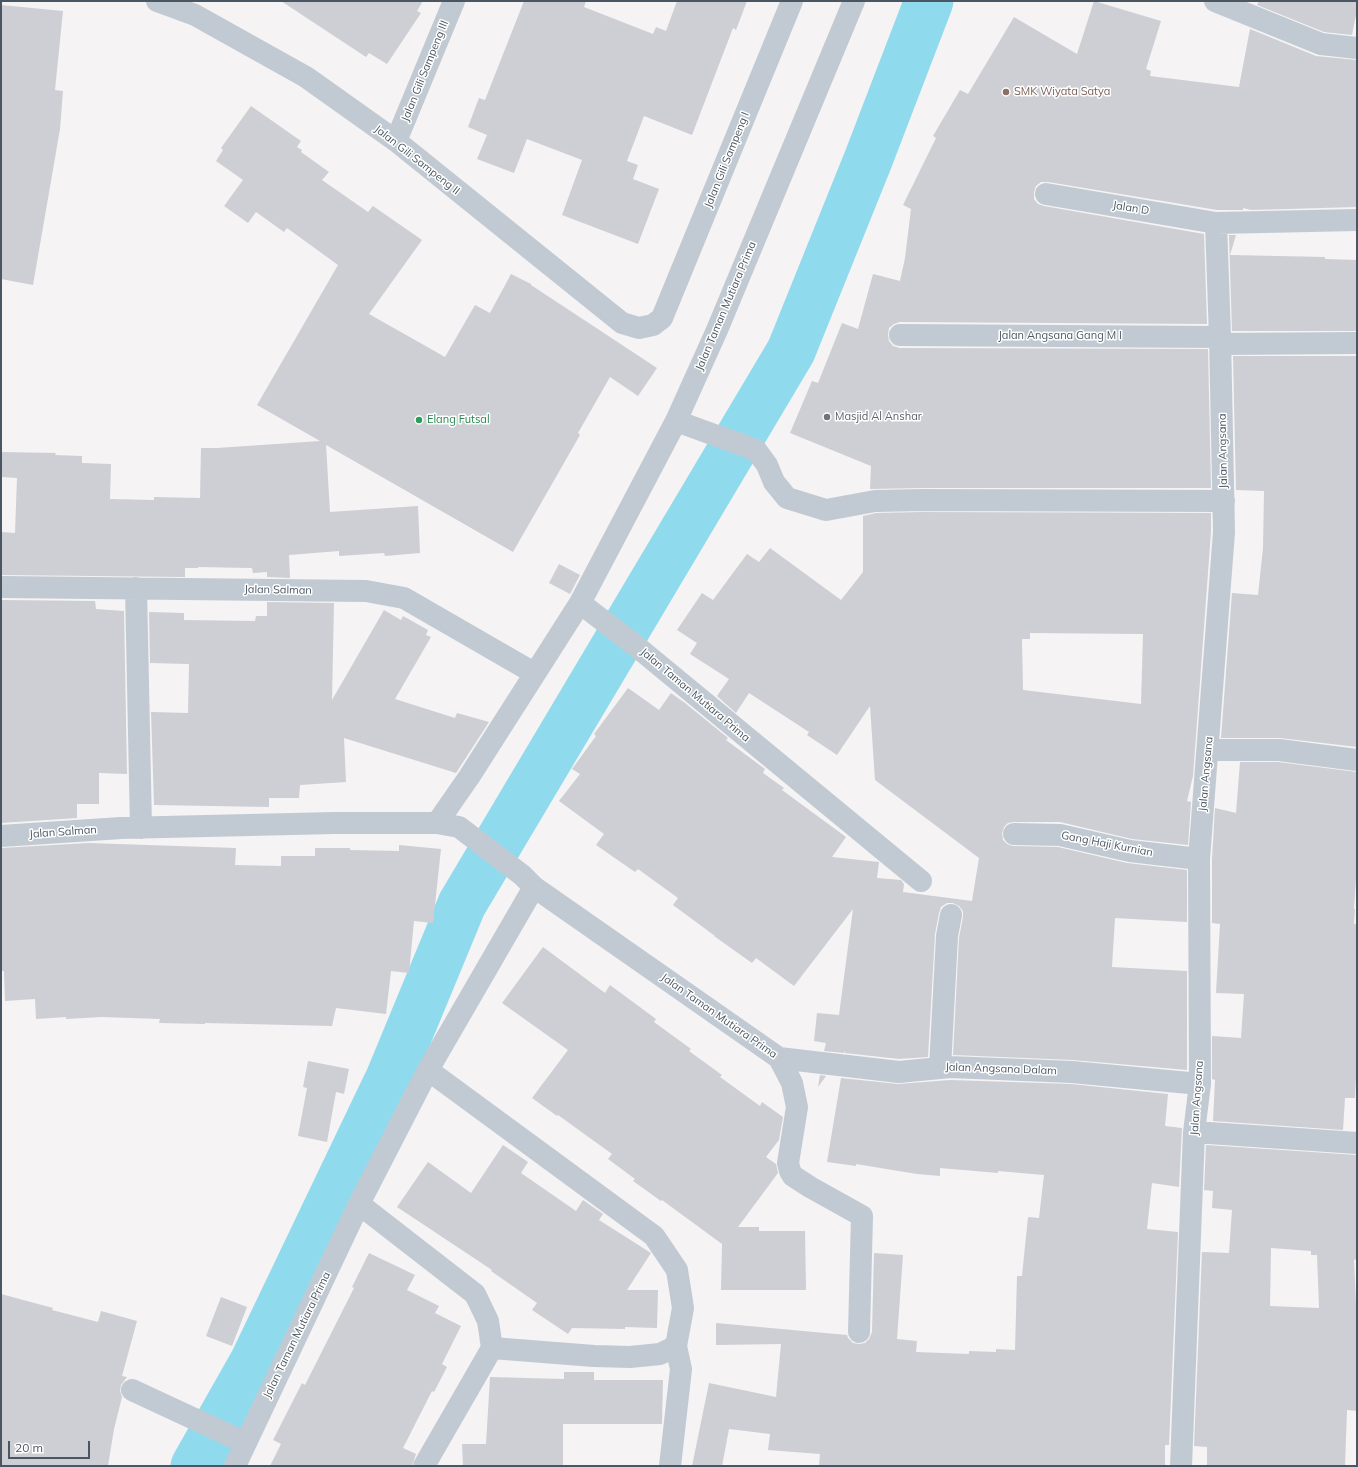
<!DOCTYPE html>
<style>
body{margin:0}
#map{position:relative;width:1358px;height:1467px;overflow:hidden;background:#f5f3f3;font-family:Mulish,sans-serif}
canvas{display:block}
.frame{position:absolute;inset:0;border:2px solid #4a5661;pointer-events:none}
.scale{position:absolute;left:8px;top:1441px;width:82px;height:18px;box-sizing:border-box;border:2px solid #4a5661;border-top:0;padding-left:5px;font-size:12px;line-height:14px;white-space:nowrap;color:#4a5661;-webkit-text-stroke:3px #fff;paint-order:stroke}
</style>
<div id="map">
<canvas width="1358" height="1467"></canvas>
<div class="frame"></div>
<div class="scale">20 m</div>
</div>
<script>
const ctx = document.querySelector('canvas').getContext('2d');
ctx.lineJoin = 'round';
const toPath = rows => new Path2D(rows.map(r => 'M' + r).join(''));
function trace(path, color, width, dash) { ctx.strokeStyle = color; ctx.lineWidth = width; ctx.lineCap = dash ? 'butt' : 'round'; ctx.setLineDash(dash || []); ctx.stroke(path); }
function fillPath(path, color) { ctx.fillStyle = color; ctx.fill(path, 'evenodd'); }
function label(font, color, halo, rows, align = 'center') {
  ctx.font = font + ' Mulish,sans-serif'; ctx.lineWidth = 3; ctx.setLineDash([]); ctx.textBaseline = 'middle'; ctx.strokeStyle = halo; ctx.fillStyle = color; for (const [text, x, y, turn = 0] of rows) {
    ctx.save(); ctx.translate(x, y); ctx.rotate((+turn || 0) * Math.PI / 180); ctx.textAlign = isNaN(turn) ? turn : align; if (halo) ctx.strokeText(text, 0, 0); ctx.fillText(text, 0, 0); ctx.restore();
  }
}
trace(toPath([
 [195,1466,254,1362,390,1078,462,904,791,351,868,160,929,1]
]), '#90daee', 49);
fillPath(toPath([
 [281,1,423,1,417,11,421,13,387,64,369,53,366,57],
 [524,1,586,1,584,7,653,34,656,27,666,31,677,1,747,1,736,30,733,28,692,135,644,116,627,161,638,165,633,179,659,189,638,244,562,215,582,160,527,139,514,173,477,159,487,135,468,127,479,98,485,100],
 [1094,1,1161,21,1146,69,1151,71,1150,76,1239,87,1250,29,1316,56,1357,60,1357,207,1251,210,1243,208,1243,210,1217,210,1048,182,1041,182,1036,186,1034,192,1034,199,1038,204,1044,206,1204,234,1207,324,900,322,894,324,889,328,888,335,889,341,893,346,900,348,1208,349,1211,488,923,488,870,489,871,466,790,433,812,381,818,383,842,323,858,329,873,274,900,281,905,258,911,209,903,205,936,138,933,136,960,90,968,94,1014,17,1077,54],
 [1259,1,1357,1,1357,10,1352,35,1324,32,1257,5],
 [1,5,63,11,55,90,63,91,60,129,33,285,1,279],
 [251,106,301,141,297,147,302,150,301,152,329,172,322,180,368,212,373,206,422,240,369,314,445,357,475,305,490,313,511,274,531,284,531,285,657,368,638,396,610,377,578,433,580,435,513,552,326,445,330,512,418,506,420,553,385,556,384,553,339,556,339,551,289,555,290,578,267,577,267,572,253,573,252,568,198,567,198,568,185,568,185,577,1,575,1,532,15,533,17,478,1,477,1,452,56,453,55,455,82,456,82,463,111,464,110,499,154,500,154,497,200,498,201,448,217,448,320,441,257,405,338,265,287,228,284,232,256,212,248,223,224,206,243,180,216,161,223,150,221,148],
 [1229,235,1236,235,1230,255,1325,257,1325,259,1357,260,1357,331,1232,331],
 [1233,356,1357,356,1357,747,1280,738,1221,738,1232,593,1258,595,1263,548,1264,491,1236,490],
 [923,512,1211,513,1211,532,1193,776,1187,801,1191,802,1188,845,1132,839,1060,822,1014,822,1008,823,1004,827,1002,833,1003,840,1007,844,1013,846,1058,847,1127,863,1187,870,1187,922,1115,918,1112,967,1187,971,1187,1070,1073,1060,953,1055,959,938,963,917,963,911,959,906,953,903,947,903,941,907,939,913,935,934,928,1057,899,1059,845,1053,845,1051,844,1053,824,1051,826,1043,814,1041,817,1013,839,1015,853,909,794,986,756,958,752,963,714,936,715,936,673,905,678,898,638,869,635,872,596,845,604,834,559,801,580,774,572,769,596,736,594,734,628,688,659,710,671,693,685,703,728,738,726,740,765,769,763,773,784,788,782,790,846,837,832,857,879,862,877,878,901,880,904,884,903,892,972,901,979,858,875,780,870,706,837,755,807,735,809,732,749,693,736,713,717,696,729,679,690,654,697,643,677,630,702,593,713,600,747,554,759,562,770,548,841,600,863,572,863,516,876,513],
 [1030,633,1143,634,1141,704,1023,690,1022,639,1030,639],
 [559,564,580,575,570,594,549,583],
 [1,600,95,601,96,609,124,611,127,774,99,773,99,804,77,804,77,818,1,823],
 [267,602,334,603,332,700,384,610,401,620,403,616,428,630,426,635,431,637,395,699,455,718,457,713,489,722,456,773,344,738,346,782,300,785,299,798,269,798,269,807,154,805,151,712,188,713,189,664,150,663,149,612,184,613,184,620,255,621,256,616,267,616],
 [1240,762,1278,762,1357,772,1357,864,1354,909,1355,909,1354,924,1357,924,1357,1058,1355,1098,1345,1098,1343,1130,1213,1121,1215,1080,1212,1079,1212,1036,1241,1038,1244,994,1216,993,1220,924,1212,923,1212,859,1215,808,1236,813],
 [89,843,236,848,235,865,281,866,281,856,315,856,315,848,350,848,350,850,399,851,399,845,441,849,433,923,414,921,409,973,391,971,386,1014,336,1008,332,1026,205,1023,205,1024,159,1023,160,1019,102,1017,66,1019,66,1017,36,1019,35,999,5,1001,4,971,1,971,1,848],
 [543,947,605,993,610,985,656,1019,654,1022,691,1049,689,1051,722,1075,720,1077,760,1106,762,1102,783,1117,779,1140,766,1157,776,1164,778,1173,738,1227,759,1227,759,1231,805,1231,806,1290,721,1290,722,1244,662,1200,661,1201,633,1181,635,1179,608,1159,612,1154,558,1115,557,1116,532,1098,568,1050,502,1003],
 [308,1061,349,1069,344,1094,336,1092,327,1142,298,1136,307,1088,303,1087],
 [820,1075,826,1076,818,1087],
 [841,1078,898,1084,950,1080,1071,1084,1168,1094,1165,1126,1182,1128,1179,1187,1152,1183,1147,1229,1178,1232,1169,1445,1165,1445,1165,1466,819,1466,820,1454,768,1450,770,1434,729,1429,722,1466,692,1466,709,1383,776,1397,781,1344,716,1345,716,1323,847,1335,848,1338,853,1343,859,1344,865,1343,869,1339,872,1332,874,1253,903,1255,897,1339,917,1341,916,1352,969,1354,969,1351,996,1352,996,1349,1015,1350,1017,1276,1022,1276,1028,1217,1039,1218,1044,1175,998,1171,998,1173,940,1168,940,1176,917,1174,856,1164,856,1166,827,1162],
 [503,1145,528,1162,521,1173,576,1211,583,1200,603,1214,599,1220,651,1253,627,1290,658,1290,657,1328,625,1327,625,1329,572,1328,568,1334,532,1310,537,1303,491,1271,492,1270,397,1207,428,1162,471,1193],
 [1206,1145,1357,1155,1357,1259,1354,1260,1356,1303,1357,1303,1357,1411,1347,1410,1345,1466,1207,1466,1207,1447,1194,1446,1202,1252,1229,1253,1232,1210,1212,1208,1213,1191,1204,1190],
 [1271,1248,1311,1251,1311,1255,1317,1255,1319,1308,1270,1306],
 [369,1253,415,1275,407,1290,439,1306,435,1313,461,1326,442,1364,447,1367,434,1392,432,1391,403,1448,416,1454,412,1466,270,1466,281,1444,273,1440,302,1383,305,1385,354,1288,352,1287],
 [1,1294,53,1308,52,1310,98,1322,101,1311,137,1321,122,1376,127,1377,121,1385,120,1391,122,1397,114,1429,108,1466,1,1466],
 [221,1297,247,1307,232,1346,206,1336],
 [564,1372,594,1372,594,1380,663,1380,662,1424,563,1424,563,1466,463,1466,462,1444,486,1444,490,1377,564,1379]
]), '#cdcfd5');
trace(toPath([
 [157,1,195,15,306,77,396,141,622,323,639,328,653,325,662,318,792,1],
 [1215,1,1321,44,1357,48],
 [396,141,454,1],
 [1046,194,1216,223,1357,220],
 [900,335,1220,337],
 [1220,344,1357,343],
 [676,421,756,450,767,465,774,482,787,498,826,510,875,501,923,500,1224,501],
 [1,587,366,591,404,598,534,673],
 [136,588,141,828],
 [580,603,636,646,921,881],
 [1208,750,1279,750,1357,760],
 [437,823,469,777,580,603,676,421,717,330,854,1],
 [1014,834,1060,835,1130,851,1199,859],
 [1,836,121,828,334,823,437,823,459,827,522,875,534,887,779,1058,792,1083,797,1107,788,1163,790,1171,793,1176,810,1187,862,1216,859,1332],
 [779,1058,899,1072,950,1067,1072,1072,1200,1084],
 [940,1068,947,936,951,915],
 [428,1070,654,1236,677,1270,683,1308,676,1346,660,1354,630,1357,594,1356,492,1348],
 [1194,1132,1357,1143],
 [359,1204,475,1294,488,1321,492,1348,424,1466],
 [132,1390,246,1443],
 [235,1466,359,1204,428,1070,534,887],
 [670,1466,681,1369,676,1346],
 [1181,1466,1194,1132,1200,1084,1199,859,1224,532,1220,337,1216,223]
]), '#c1cad2', 22);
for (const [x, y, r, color] of [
 [1006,92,4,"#8d6e63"],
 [827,417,4,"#6b7280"],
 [419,420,4,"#2e9e5b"]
]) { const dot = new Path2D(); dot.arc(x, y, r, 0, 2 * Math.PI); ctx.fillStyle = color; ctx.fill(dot); trace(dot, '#fff', 1.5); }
label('11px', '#4a5661', '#fff', [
 ["Jalan Gili Sampeng III",425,71,-68],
 ["Jalan Gili Sampeng II",417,160,38],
 ["Jalan Gili Sampeng I",727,160,-68],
 ["Jalan D",1131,208,9],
 ["Jalan Taman Mutiara Prima",726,306,-67],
 ["Jalan Angsana Gang M I",1060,336],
 ["Jalan Angsana",1223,451,-91],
 ["Jalan Salman",278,590,1],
 ["Jalan Taman Mutiara Prima",695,695,40],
 ["Jalan Angsana",1206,774,-85],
 ["Jalan Salman",63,832,-4],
 ["Gang Haji Kurnian",1107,844,11],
 ["Jalan Taman Mutiara Prima",719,1016,35],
 ["Jalan Angsana Dalam",1001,1069,2],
 ["Jalan Angsana",1197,1098,-86],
 ["Jalan Taman Mutiara Prima",297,1335,-64]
]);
label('11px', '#785e54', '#fff', [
 ["SMK Wiyata Satya",1014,92]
], 'left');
label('11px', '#5b616d', '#fff', [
 ["Masjid Al Anshar",835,417]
], 'left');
label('11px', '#27864d', '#fff', [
 ["Elang Futsal",427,420]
], 'left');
</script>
